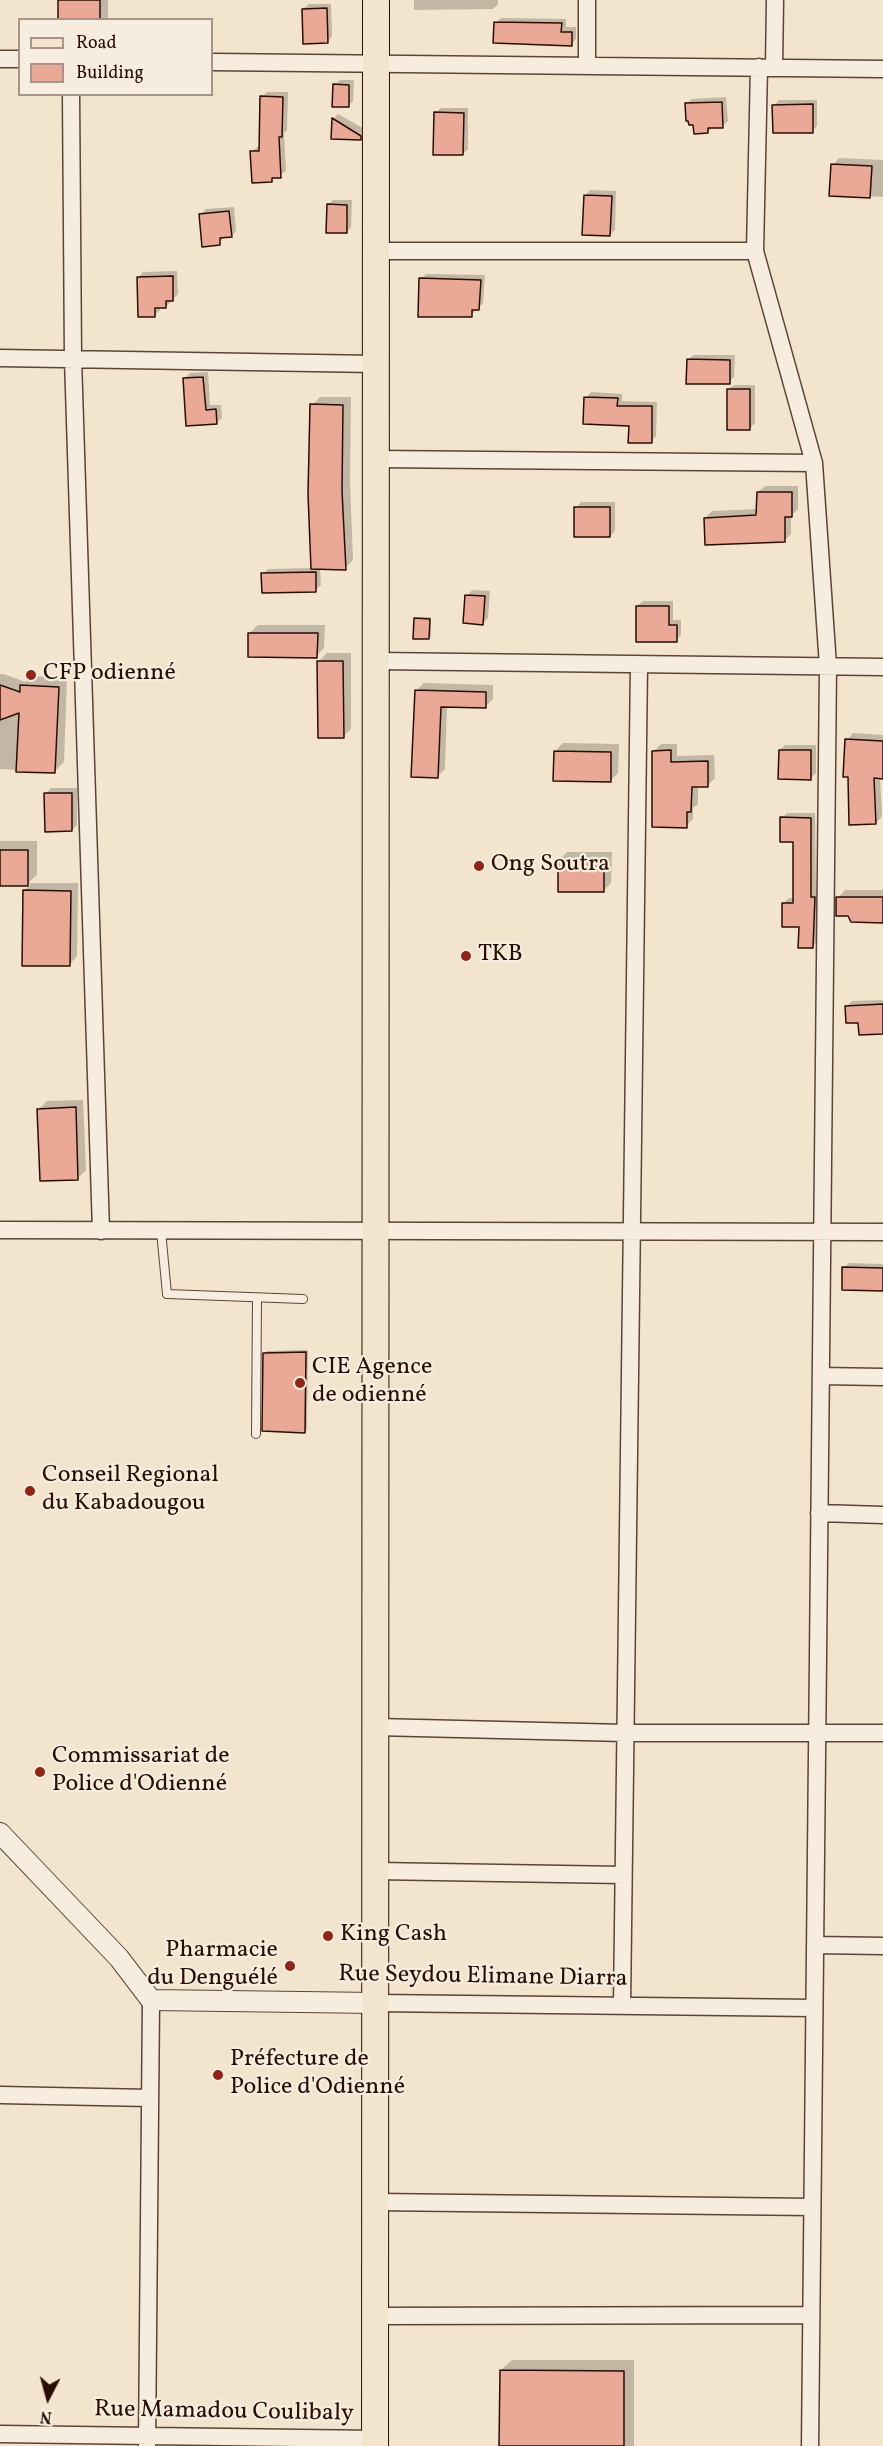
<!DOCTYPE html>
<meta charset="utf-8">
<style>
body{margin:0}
#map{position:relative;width:883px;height:2446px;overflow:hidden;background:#f3e4cd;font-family:Vollkorn,serif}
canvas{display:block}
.legend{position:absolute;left:18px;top:18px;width:195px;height:78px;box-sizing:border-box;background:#f7edde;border:2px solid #a59487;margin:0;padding:8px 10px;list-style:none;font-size:18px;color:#290e04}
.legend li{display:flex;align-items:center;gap:12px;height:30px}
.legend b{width:30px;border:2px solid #a59487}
.north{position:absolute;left:18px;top:2368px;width:60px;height:60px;-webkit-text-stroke:4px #f7edde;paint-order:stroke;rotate:186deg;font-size:16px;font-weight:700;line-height:24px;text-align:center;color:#290e04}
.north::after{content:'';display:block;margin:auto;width:21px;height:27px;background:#290e04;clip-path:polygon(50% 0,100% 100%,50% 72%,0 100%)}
</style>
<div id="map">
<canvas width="883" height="2446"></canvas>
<ul class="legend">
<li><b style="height:8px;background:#f3e4cd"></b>Road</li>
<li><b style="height:16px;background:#eaa897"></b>Building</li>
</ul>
<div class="north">N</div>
</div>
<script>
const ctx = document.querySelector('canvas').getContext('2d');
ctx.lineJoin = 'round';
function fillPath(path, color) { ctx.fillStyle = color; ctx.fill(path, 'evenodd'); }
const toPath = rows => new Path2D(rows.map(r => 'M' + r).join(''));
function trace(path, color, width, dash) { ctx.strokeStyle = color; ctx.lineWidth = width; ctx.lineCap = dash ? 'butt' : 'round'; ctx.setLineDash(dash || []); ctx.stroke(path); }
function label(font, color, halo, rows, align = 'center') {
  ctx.font = font + ' Vollkorn,serif'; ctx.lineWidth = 4.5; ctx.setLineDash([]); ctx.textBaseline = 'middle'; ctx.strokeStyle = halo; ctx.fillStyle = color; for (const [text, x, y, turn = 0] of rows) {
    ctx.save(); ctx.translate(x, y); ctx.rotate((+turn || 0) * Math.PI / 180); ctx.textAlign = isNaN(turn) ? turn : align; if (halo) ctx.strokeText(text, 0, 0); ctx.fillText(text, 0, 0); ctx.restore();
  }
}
fillPath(toPath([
 [60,0,108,0,108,20,60,20],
 [414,0,498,0,498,4,493,9,414,10],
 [309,4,331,4,332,36,327,42,303,9],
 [501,18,566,19,566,27,576,27,576,39,571,44,496,23],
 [340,80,354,80,353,101,348,106,335,85],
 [267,92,288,92,287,130,284,133,286,171,272,180,252,152,257,147,261,147,262,97],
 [726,97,728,121,722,126,713,127,708,132,686,104,692,99],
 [779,100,817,100,817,126,812,131,774,105],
 [441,108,468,108,468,149,463,154,435,113],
 [338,114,366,130,366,133,360,138,333,137,334,118],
 [839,158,883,160,883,197,831,194,833,165],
 [590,190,616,191,615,230,609,235,585,196],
 [333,200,352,200,351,227,346,232,328,205],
 [234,207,236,231,231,236,224,236,219,244,201,214,206,209],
 [177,271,178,294,166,307,160,307,160,310,155,315,138,278,143,272],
 [426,274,485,275,483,303,471,315,421,279],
 [693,355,735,355,734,377,729,382,688,360],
 [208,372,210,405,221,405,222,418,216,423,188,425,185,378,190,373],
 [734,385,755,385,755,423,750,428,728,390],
 [591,392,622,394,622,401,657,402,656,436,651,441,630,424,586,398],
 [320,397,351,397,350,482,353,560,345,568,320,568,321,585,315,590,263,574,268,569,312,568,312,405],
 [765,486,798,486,798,509,791,516,791,534,784,541,705,518,712,511,758,509,758,492],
 [581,502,615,502,615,531,610,536,576,508],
 [472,590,490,591,488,618,483,623,467,596],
 [643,601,673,601,673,620,681,620,681,635,676,640,637,606],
 [417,617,431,617,431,636,428,638,415,619],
 [258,625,325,625,324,648,316,656,250,633],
 [327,653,351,653,351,729,343,737,319,661],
 [0,674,4,674,25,682,31,676,67,678,64,762,54,772,0,769],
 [424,683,493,685,493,699,485,707,447,706,445,769,437,777,416,691],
 [853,733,883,735,883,777,880,777,882,816,876,823,847,740],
 [563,743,619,744,618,773,610,781,555,751],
 [661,744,677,744,677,756,714,755,715,778,708,785,698,786,698,804,693,808,693,819,686,826,654,751],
 [785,745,816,745,816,773,811,778,780,750],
 [51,788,77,788,77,825,72,830,46,793],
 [787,813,815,813,816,893,820,893,817,941,812,947,784,903,789,898,795,898,794,840,782,818],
 [0,841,37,841,37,875,28,883,78,883,77,956,69,965,24,891,31,884,0,884],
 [567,852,612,852,611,883,603,891,559,860],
 [845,890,883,890,883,921,838,898],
 [883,1000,883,1033,860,1021,847,1006,852,1001],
 [83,1100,86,1170,78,1178,39,1109,47,1101],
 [849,1263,883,1264,883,1290,844,1268],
 [308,1350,307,1430,305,1432,264,1354,267,1351],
 [512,2360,634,2360,634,2446,501,2446,501,2370]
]), '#0003');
const building = toPath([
 [58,0,100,0,100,20,58,20,58,0],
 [327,8,328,43,303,44,302,9,327,8],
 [494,22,562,23,561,32,572,32,572,46,493,43,494,22],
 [333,84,349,85,349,107,332,107,333,84],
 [260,96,283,97,282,137,279,137,281,178,272,178,272,182,252,183,250,151,259,151,260,96],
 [722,102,723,128,708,128,708,133,694,134,693,125,689,125,688,121,686,121,685,103,722,102],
 [813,104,813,133,773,133,772,105,813,104],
 [434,112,464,113,463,155,433,155,434,112],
 [332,118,361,136,361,140,331,139,332,118],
 [831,164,872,166,870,198,829,196,831,164],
 [584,195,612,196,610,236,582,235,584,195],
 [327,204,347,205,347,233,326,233,327,204],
 [229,211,232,237,220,238,220,245,202,247,199,214,229,211],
 [173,276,173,301,166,301,166,308,155,308,155,317,138,317,137,277,173,276],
 [419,278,481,280,479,310,472,310,472,317,418,317,419,278],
 [687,359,730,360,730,384,686,384,687,359],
 [203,377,206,410,216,409,217,424,186,426,183,378,203,377],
 [727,389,750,389,750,430,727,430,727,389],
 [584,397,618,398,617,406,652,406,652,443,628,443,629,426,583,424,584,397],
 [310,404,343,405,342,491,346,570,311,569,308,494,310,404],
 [757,492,792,492,792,517,785,517,785,542,705,545,704,518,756,515,757,492],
 [574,507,610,507,610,537,574,537,574,507],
 [316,572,316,592,262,593,261,573,316,572],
 [465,595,485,596,483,625,463,623,465,595],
 [636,606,669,606,669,625,677,625,677,642,636,642,636,606],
 [414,618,430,619,429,639,413,639,414,618],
 [248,633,318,633,317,658,248,657,248,633],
 [317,661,343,661,344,738,318,738,317,661],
 [0,685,20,692,20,685,59,687,55,773,16,772,19,713,0,720,0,685],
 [415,690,486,692,486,708,441,707,438,778,411,777,415,690],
 [845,739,883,741,883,779,874,778,876,824,849,825,848,777,843,777,845,739],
 [671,750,671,762,708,761,708,787,692,787,691,812,687,812,687,828,652,827,652,751,671,750],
 [779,750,811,750,811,780,778,779,779,750],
 [554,751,611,752,611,782,553,781,554,751],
 [44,793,72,793,72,831,45,832,44,793],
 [780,817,811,818,811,897,815,897,813,948,798,948,799,927,782,927,782,903,793,903,793,842,780,842,780,817],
 [0,850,28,850,28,886,0,886,0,850],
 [558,859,604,860,604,892,558,892,558,859],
 [23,890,71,891,70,966,22,966,23,890],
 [836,897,883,897,883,923,851,922,848,916,836,916,836,897],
 [883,1004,883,1034,859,1035,858,1023,846,1023,845,1006,883,1004],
 [76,1107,78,1180,40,1181,37,1109,76,1107],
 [842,1267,883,1268,883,1291,842,1290,842,1267],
 [306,1352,305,1433,262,1431,263,1353,306,1352],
 [500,2370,624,2371,624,2446,499,2446,500,2370]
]);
fillPath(building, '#eaa897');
trace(building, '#290e04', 1.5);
const service = toPath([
 [161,1231,167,1294,303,1299],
 [256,1434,257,1298]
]);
const minor = toPath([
 [0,59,20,59],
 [212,62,883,69],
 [587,66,587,0],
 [759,67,755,251,814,463,828,666,810,2446],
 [774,68,775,0],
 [71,94,73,359,101,1231],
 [376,251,755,251],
 [0,358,376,364],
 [376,459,814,463],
 [376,661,883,667],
 [0,1230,883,1232],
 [821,1376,883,1377],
 [819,1513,883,1515],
 [376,1727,625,1733,883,1733],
 [376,1871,623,1875],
 [815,1945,883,1946],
 [376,2003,814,2008],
 [622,2005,639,664],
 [0,2095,150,2098],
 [375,2202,812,2207],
 [375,2316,811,2315],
 [0,2434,375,2439],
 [147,2446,151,2000]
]);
const tertiary = toPath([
 [0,1833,119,1958,151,2000,376,2003]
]);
const primary = toPath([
 [375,2446,376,0]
]);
trace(service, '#5c4436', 10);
trace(minor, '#5c4436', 19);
trace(tertiary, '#5c4436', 22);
trace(primary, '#290e04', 28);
trace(service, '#f7edde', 8);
trace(minor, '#f7edde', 16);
trace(tertiary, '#f7edde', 20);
trace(primary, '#f3e4cd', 26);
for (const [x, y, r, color] of [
 [31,675,6,"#8f2418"],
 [479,866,6,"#8f2418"],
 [466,956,6,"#8f2418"],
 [300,1383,6,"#8f2418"],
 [30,1491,6,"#8f2418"],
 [40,1772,6,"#8f2418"],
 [328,1936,6,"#8f2418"],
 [290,1966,6,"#8f2418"],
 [218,2075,6,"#8f2418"]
]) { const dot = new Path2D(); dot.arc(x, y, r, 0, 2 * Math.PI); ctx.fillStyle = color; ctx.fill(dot); trace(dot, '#f7edde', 2); }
label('24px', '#290e04', '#f7edde', [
 ["CFP odienné",43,675],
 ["Ong Soutra",491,866],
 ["TKB",478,956],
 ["CIE Agence",312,1369],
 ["de odienné",312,1397],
 ["Conseil Regional",42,1477],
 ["du Kabadougou",42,1505],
 ["Commissariat de",52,1758],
 ["Police d'Odienné",52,1786],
 ["King Cash",340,1936],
 ["Pharmacie",278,1952,"right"],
 ["du Denguélé",278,1980,"right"],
 ["Préfecture de",230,2061],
 ["Police d'Odienné",230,2089]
], 'left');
label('24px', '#290e04', '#f7edde', [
 ["Rue Seydou Elimane Diarra",483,1978,1],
 ["Rue Mamadou Coulibaly",224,2413,1]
]);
</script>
